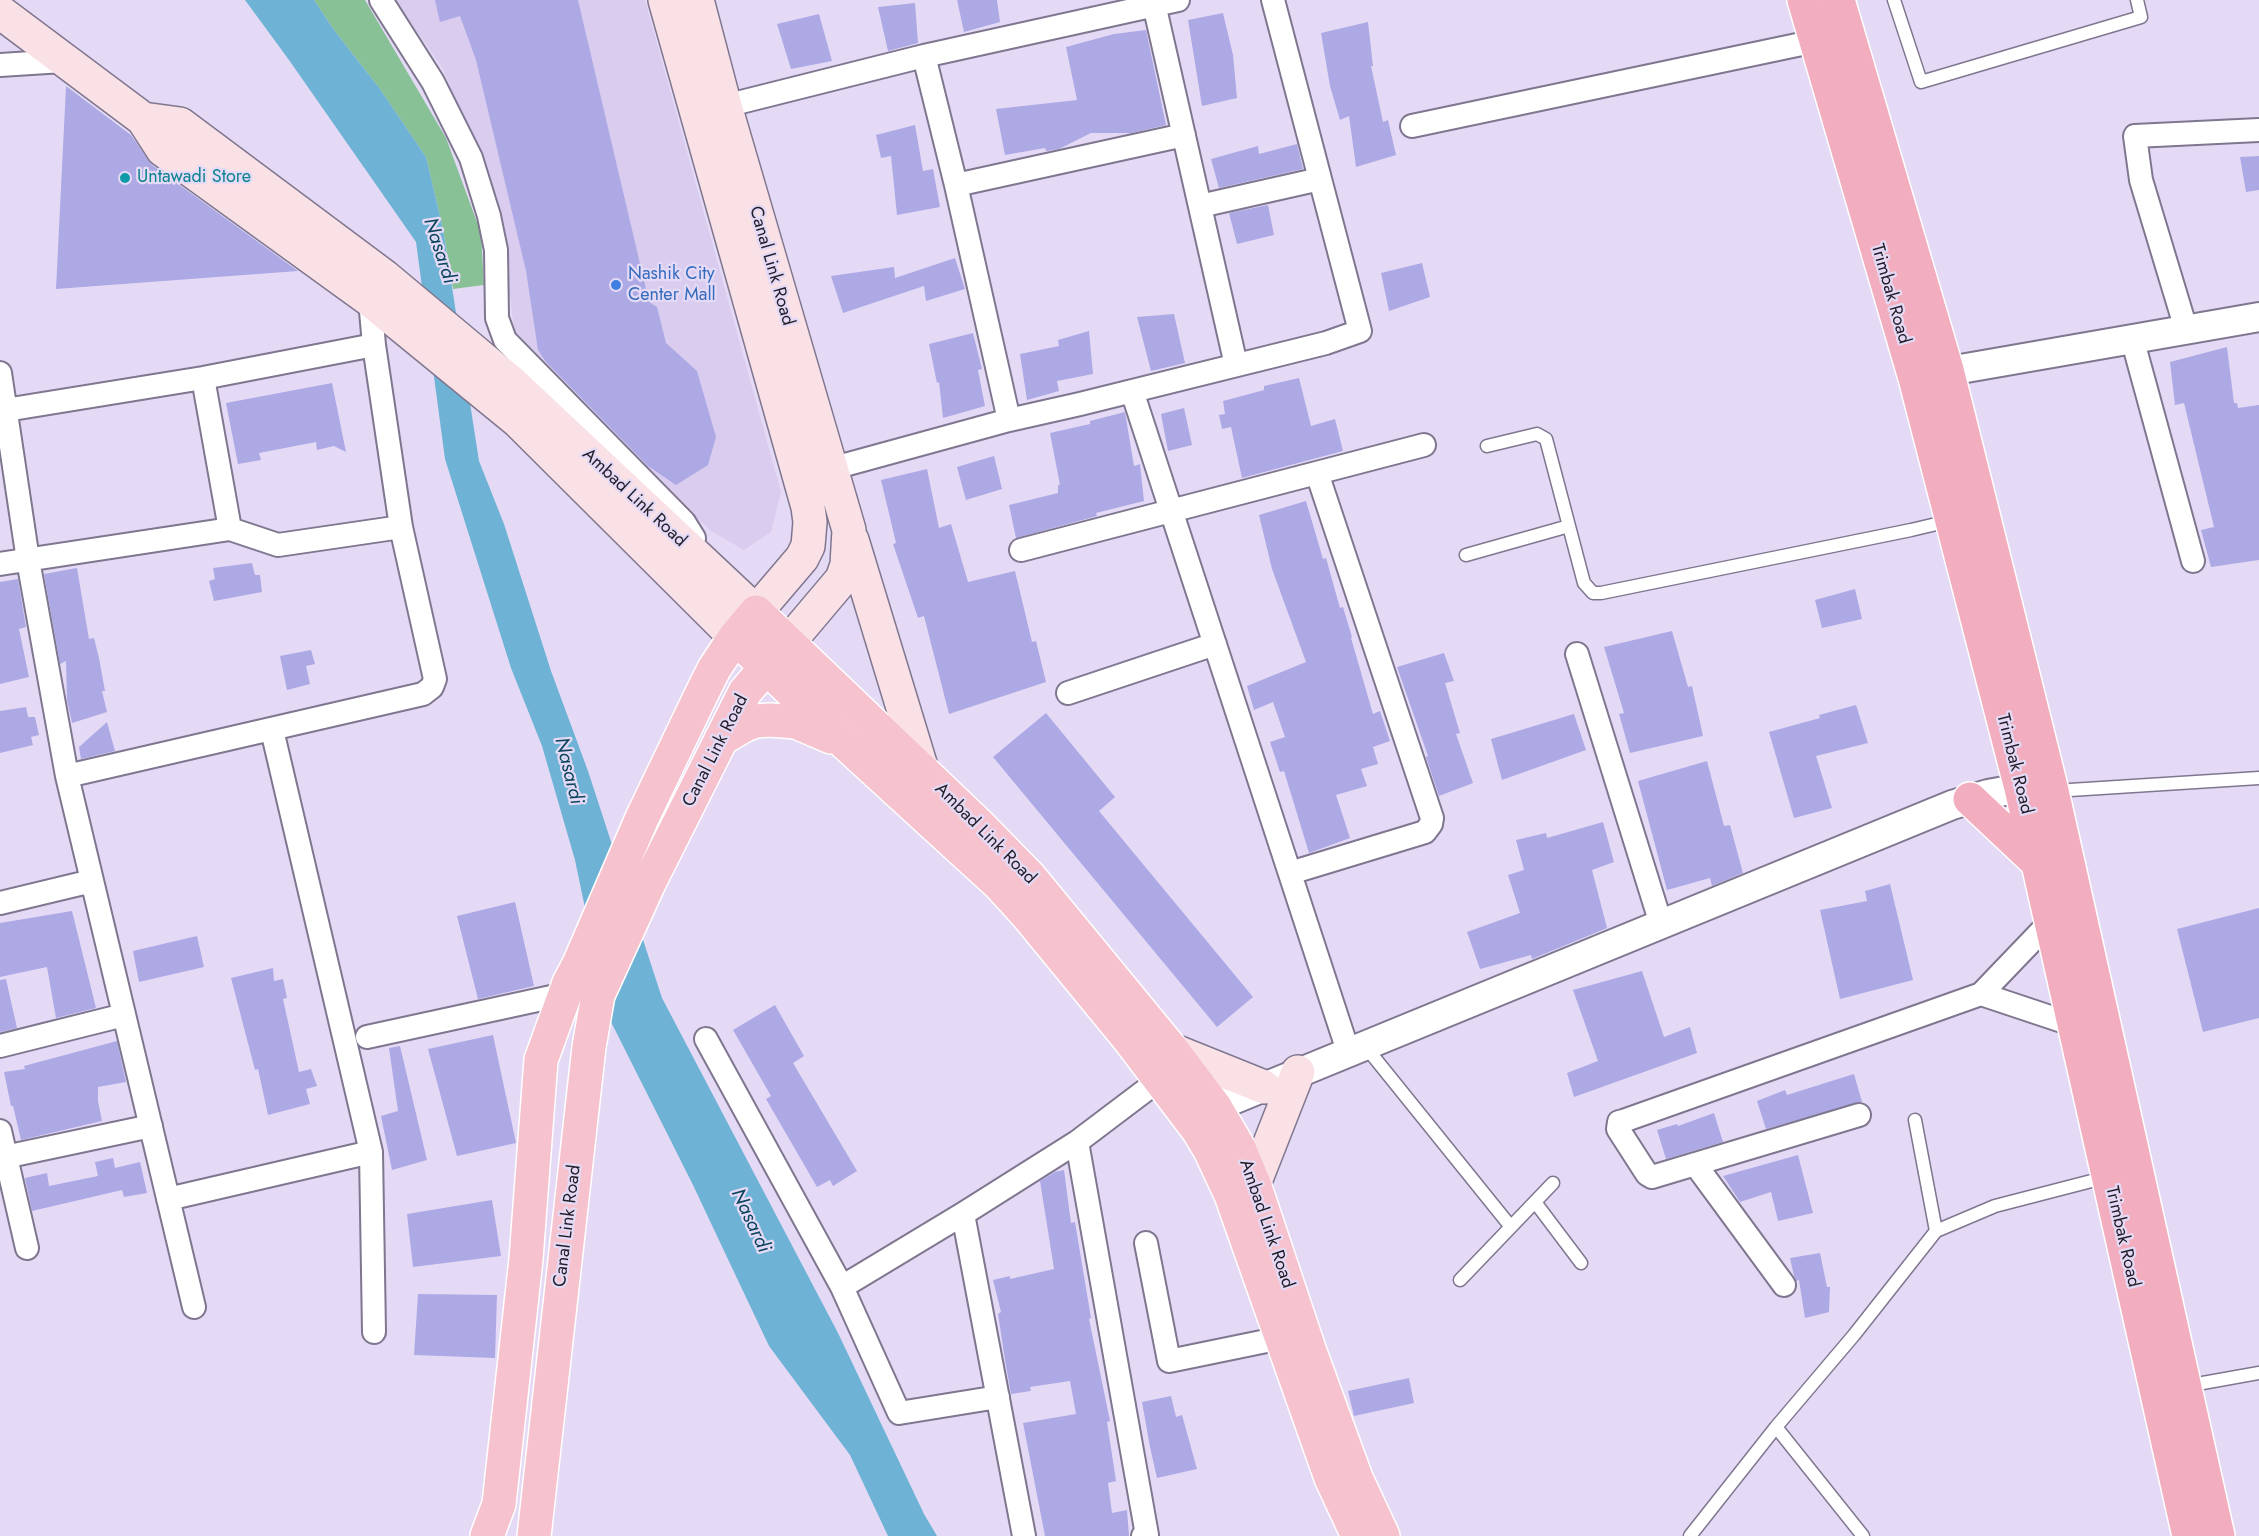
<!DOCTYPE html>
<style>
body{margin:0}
canvas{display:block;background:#e4daf6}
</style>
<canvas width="2259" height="1536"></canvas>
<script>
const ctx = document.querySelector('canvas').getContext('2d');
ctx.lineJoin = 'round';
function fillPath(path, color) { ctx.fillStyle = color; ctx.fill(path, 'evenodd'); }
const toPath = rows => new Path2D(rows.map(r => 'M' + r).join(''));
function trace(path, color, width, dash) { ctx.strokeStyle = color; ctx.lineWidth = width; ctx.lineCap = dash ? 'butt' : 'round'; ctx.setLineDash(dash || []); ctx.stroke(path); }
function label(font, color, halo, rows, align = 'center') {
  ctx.font = font + ' Jost,sans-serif'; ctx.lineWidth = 4.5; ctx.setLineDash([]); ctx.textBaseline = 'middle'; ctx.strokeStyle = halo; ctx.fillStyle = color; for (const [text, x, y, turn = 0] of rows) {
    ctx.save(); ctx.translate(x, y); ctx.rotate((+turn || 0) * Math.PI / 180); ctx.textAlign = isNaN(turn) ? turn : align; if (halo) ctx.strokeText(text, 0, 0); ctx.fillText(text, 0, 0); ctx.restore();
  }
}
fillPath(toPath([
 [395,0,645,0,781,492,771,532,744,550,711,531,516,350,502,220,443,69]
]), '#d9ccef');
fillPath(toPath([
 [314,0,365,0,446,138,481,233,484,285,453,289,443,229,426,157,380,89,334,30]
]), '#89c196');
fillPath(toPath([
 [245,0,314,0,334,30,380,89,426,157,443,229,479,461,504,524,551,671,588,771,662,998,838,1333,924,1514,937,1536,888,1536,850,1455,769,1346,692,1183,607,1014,575,860,542,746,511,668,445,459,416,242,289,60]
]), '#6eb2d5');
fillPath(toPath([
 [435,0,578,0,649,302,657,307,666,343,697,371,716,437,708,465,676,485,648,466,546,362,538,350,526,271,476,60,460,16,440,22],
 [957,0,997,0,1000,22,964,32],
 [915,3,918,43,888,51,878,7],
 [1223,13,1233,55,1237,98,1202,106,1188,20],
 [819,14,832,61,791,69,777,24],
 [1368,22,1373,66,1371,66,1383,122,1388,120,1396,155,1356,167,1349,116,1340,120,1330,86,1321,33],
 [1146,30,1166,125,1132,133,1091,133,1059,149,1046,151,1045,148,1005,155,996,109,1077,100,1066,47,1114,34],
 [66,86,131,135,152,165,298,271,56,289],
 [915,125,923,171,933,169,940,207,897,215,891,156,881,158,876,135],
 [1297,144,1303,169,1219,188,1211,159,1258,146,1259,154],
 [2259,156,2259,190,2246,192,2240,157],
 [1268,205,1274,235,1237,244,1229,213],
 [955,258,965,289,926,301,924,286,843,313,831,276,894,267,895,278],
 [1422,263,1430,297,1389,311,1381,273],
 [1174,314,1185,363,1151,371,1137,317],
 [1089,331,1093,374,1057,381,1059,391,1027,400,1020,354,1059,346,1058,340],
 [973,333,982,369,978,370,985,406,943,418,939,382,937,383,929,344],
 [2227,347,2234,403,2237,403,2238,408,2259,405,2259,560,2211,567,2201,530,2214,527,2184,403,2175,405,2170,362],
 [1299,378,1311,426,1335,419,1343,451,1242,478,1231,427,1222,429,1219,415,1225,414,1223,401,1264,390,1264,386],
 [332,383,346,452,334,446,317,450,316,442,259,453,261,460,238,464,226,403],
 [1184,408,1192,445,1168,451,1161,414],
 [1125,412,1134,466,1140,464,1144,501,1096,513,1097,516,1016,538,1009,505,1058,493,1058,485,1060,485,1050,433,1090,424,1090,421],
 [994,456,1002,489,966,500,957,467],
 [927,469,939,528,951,524,968,582,1015,571,1032,642,1036,641,1046,682,949,714,924,616,918,618,893,544,896,543,881,480],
 [1306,501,1323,559,1326,558,1340,608,1343,607,1352,637,1351,638,1373,714,1380,711,1390,741,1373,747,1378,764,1361,769,1367,786,1336,795,1350,838,1309,853,1284,771,1280,772,1270,742,1285,737,1273,702,1254,710,1247,686,1306,662,1272,569,1259,515],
 [252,563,255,575,260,575,262,592,214,601,209,581,215,579,213,568],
 [77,568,89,639,94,638,99,658,105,691,102,691,107,712,72,723,67,700,66,661,60,664,44,574],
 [18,579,26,627,19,629,29,677,0,684,0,582],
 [1855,589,1862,619,1822,628,1815,600],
 [1672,631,1688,687,1692,686,1703,736,1630,753,1619,714,1624,713,1604,647],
 [311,650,315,664,306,666,310,684,287,690,280,656],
 [1444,653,1454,681,1445,683,1460,733,1456,734,1473,783,1439,796,1426,757,1428,756,1397,667],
 [1856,705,1868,743,1816,756,1832,808,1794,818,1769,732,1820,718,1819,715],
 [26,707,28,717,35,717,39,735,31,737,33,745,0,753,0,711],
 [1046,713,1115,797,1099,811,1253,997,1217,1027,993,757],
 [1574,714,1586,750,1502,780,1491,739],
 [107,722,115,751,81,759,79,747],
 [1707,761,1724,826,1730,825,1743,873,1712,886,1710,878,1667,890,1638,781],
 [1603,822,1614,862,1592,870,1607,928,1532,959,1531,955,1480,969,1467,932,1520,913,1508,875,1524,870,1516,840,1546,833,1547,838],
 [1890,884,1913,980,1840,999,1820,910,1867,901,1865,891],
 [515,902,534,986,478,999,457,916],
 [2259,908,2259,1018,2203,1032,2177,929],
 [72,911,96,1008,56,1018,47,967,0,977,0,923],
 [197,936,204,967,139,982,133,951],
 [273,968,274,981,283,979,287,998,283,999,299,1072,311,1069,317,1086,306,1089,310,1104,268,1115,258,1069,255,1070,231,978],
 [1642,971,1664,1037,1690,1027,1697,1053,1574,1097,1567,1073,1598,1061,1573,990],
 [6,979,17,1028,0,1032,0,980],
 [775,1005,804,1056,793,1063,857,1171,833,1186,830,1180,817,1187,766,1099,771,1096,733,1030],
 [493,1035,516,1143,457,1156,428,1049],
 [117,1041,126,1082,98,1087,98,1101,102,1121,21,1140,13,1106,11,1106,4,1072,25,1069,24,1066],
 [400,1046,427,1160,392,1170,381,1116,398,1111,389,1048],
 [1854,1074,1862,1102,1766,1129,1757,1101,1785,1090,1787,1095],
 [1714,1113,1723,1142,1666,1159,1657,1130,1677,1124,1678,1126],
 [1798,1155,1813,1213,1778,1221,1771,1192,1740,1202,1723,1176],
 [113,1158,115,1168,140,1162,147,1193,124,1197,122,1190,32,1211,25,1178,47,1173,49,1186,98,1176,95,1162],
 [1064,1170,1071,1223,1075,1222,1091,1318,1089,1319,1110,1421,1107,1422,1116,1481,1108,1483,1112,1513,1127,1510,1129,1536,1045,1536,1023,1423,1076,1414,1070,1381,1030,1387,1031,1391,1011,1394,1005,1360,998,1314,1001,1312,993,1280,1010,1276,1010,1279,1054,1269,1040,1181,1055,1172],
 [492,1200,501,1256,413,1267,407,1214],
 [1820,1253,1827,1287,1830,1287,1829,1312,1805,1318,1799,1280,1796,1281,1794,1276,1790,1258],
 [418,1294,497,1295,495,1358,414,1355],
 [1409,1378,1414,1403,1354,1416,1348,1391],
 [1171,1396,1176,1417,1182,1415,1197,1469,1157,1478,1150,1447,1142,1402]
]), '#ada9e5');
const service = toPath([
 [1894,0,1921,82,2141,17,2137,0],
 [1487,446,1537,434,1546,439,1584,583,1593,593,1601,593,1911,530,1949,521],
 [1466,555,1569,526],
 [2054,791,2259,778],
 [1365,1046,1511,1227],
 [1915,1120,1936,1231],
 [1535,1202,1581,1263],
 [1460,1280,1553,1183],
 [2186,1386,2259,1373],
 [1776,1427,1863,1536],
 [1690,1536,1776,1427,1854,1335,1936,1231,1995,1206,2107,1177]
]);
const minor = toPath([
 [381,0,433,82,471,158,489,216,496,250,497,318,505,340,684,522,694,538],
 [1154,4,1236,365],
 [924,56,956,185,1009,420],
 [0,65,63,61],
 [725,106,924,56,1178,0],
 [1412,126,1816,41],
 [956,185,1184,135],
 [1200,206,1320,179],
 [2186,329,2141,180,2135,136,2259,130],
 [2132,338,2193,561],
 [0,373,28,560,67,776],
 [1132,391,1348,1051],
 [0,411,203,378,374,345,370,300],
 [830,469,1009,420,1080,404,1326,343,1360,331,1273,0],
 [230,529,278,545,401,527],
 [1021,550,1424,445],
 [0,564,230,529,203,378],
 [1577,654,1661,924],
 [1068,693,1215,644],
 [272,730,371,1152,374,1332],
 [1290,873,1425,832,1431,824,1432,818,1317,473],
 [0,903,92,881],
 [1981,994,2074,1025],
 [367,1037,565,994],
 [706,1039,842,1287,899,1413,998,1397],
 [0,1046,124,1015],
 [1859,1115,1652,1177,1647,1174,1618,1129,1619,1122,1623,1121,1981,994,2051,921],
 [0,1131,27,1248],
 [1077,1142,1147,1535,1143,1536],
 [0,1158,151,1126],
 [1695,1164,1784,1285],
 [168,1199,371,1152],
 [963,1214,1024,1536],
 [1146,1243,1169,1361,1281,1338],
 [842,1287,963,1214,1077,1142,1171,1071],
 [194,1307,67,776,423,694,432,687,435,679,401,527,374,345]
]);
const tertiary = toPath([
 [1926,375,2259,317],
 [1196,1115,1952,805,1988,794,2021,788,2044,790]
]);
const secondary = toPath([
 [697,0,725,106,849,530,847,565,842,579,788,643],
 [0,12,143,119,163,150,370,300,518,421,735,637],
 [143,119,180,124,385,277,513,384,756,612,802,558,808,546,810,522,808,507,665,0],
 [852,540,922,770],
 [1172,1050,1264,1087],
 [1254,1184,1298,1072]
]);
const primary = toPath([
 [735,637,846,744,999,884,1029,917,1129,1039,1198,1130,1210,1150,1231,1195,1331,1478,1358,1536],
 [721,739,745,725,756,721,770,720,796,722,831,737],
 [487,1536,499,1504,526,1259,541,1060,569,983,579,964,642,818,702,693,714,669,735,637,756,612,980,826,1029,876,1172,1050,1215,1107,1239,1148,1254,1184,1310,1352,1356,1478,1383,1536],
 [534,1536,589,1047,598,995,650,881,745,692,781,650]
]);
const trunk = toPath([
 [1804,0,1915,378,2021,788,2189,1536],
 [1838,0,1947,370,2052,791,2218,1536],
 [1970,799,2038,863]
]);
trace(service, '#7f768f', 15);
trace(minor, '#7f768f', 26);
trace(tertiary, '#7f768f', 32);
trace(secondary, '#7f768f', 36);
trace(primary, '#fff', 36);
trace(trunk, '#fff', 36);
trace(service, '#fff', 12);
trace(minor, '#fff', 22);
trace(tertiary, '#fff', 28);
trace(secondary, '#fae1e6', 33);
trace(primary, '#f5c2ce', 33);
trace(trunk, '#f2aebe', 33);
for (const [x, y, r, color] of [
 [125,178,6,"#0f9aa8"],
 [616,285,6,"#3f7fe0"]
]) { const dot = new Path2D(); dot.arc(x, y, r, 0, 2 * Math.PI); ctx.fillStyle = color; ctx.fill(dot); trace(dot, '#e4daf6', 2); }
label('18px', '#0d838f', '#e4daf6', [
 ["Untawadi Store",137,178]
], 'left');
label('18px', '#211d27', '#e4daf6', [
 ["Canal Link Road",771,266,74],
 ["Trimbak Road",1890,294,74],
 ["Ambad Link Road",634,498,43],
 ["Canal Link Road",716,751,-63],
 ["Trimbak Road",2014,764,76],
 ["Ambad Link Road",985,834,45],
 ["Ambad Link Road",1266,1224,71],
 ["Canal Link Road",568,1226,-83],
 ["Trimbak Road",2122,1237,77]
]);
label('18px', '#366cbe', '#e4daf6', [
 ["Nashik City",628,275],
 ["Center Mall",628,296]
], 'left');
label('italic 20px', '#0b455d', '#e4daf6', [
 ["Nasardi",439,251,72],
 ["Nasardi",568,771,76],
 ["Nasardi",750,1221,65]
]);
</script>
